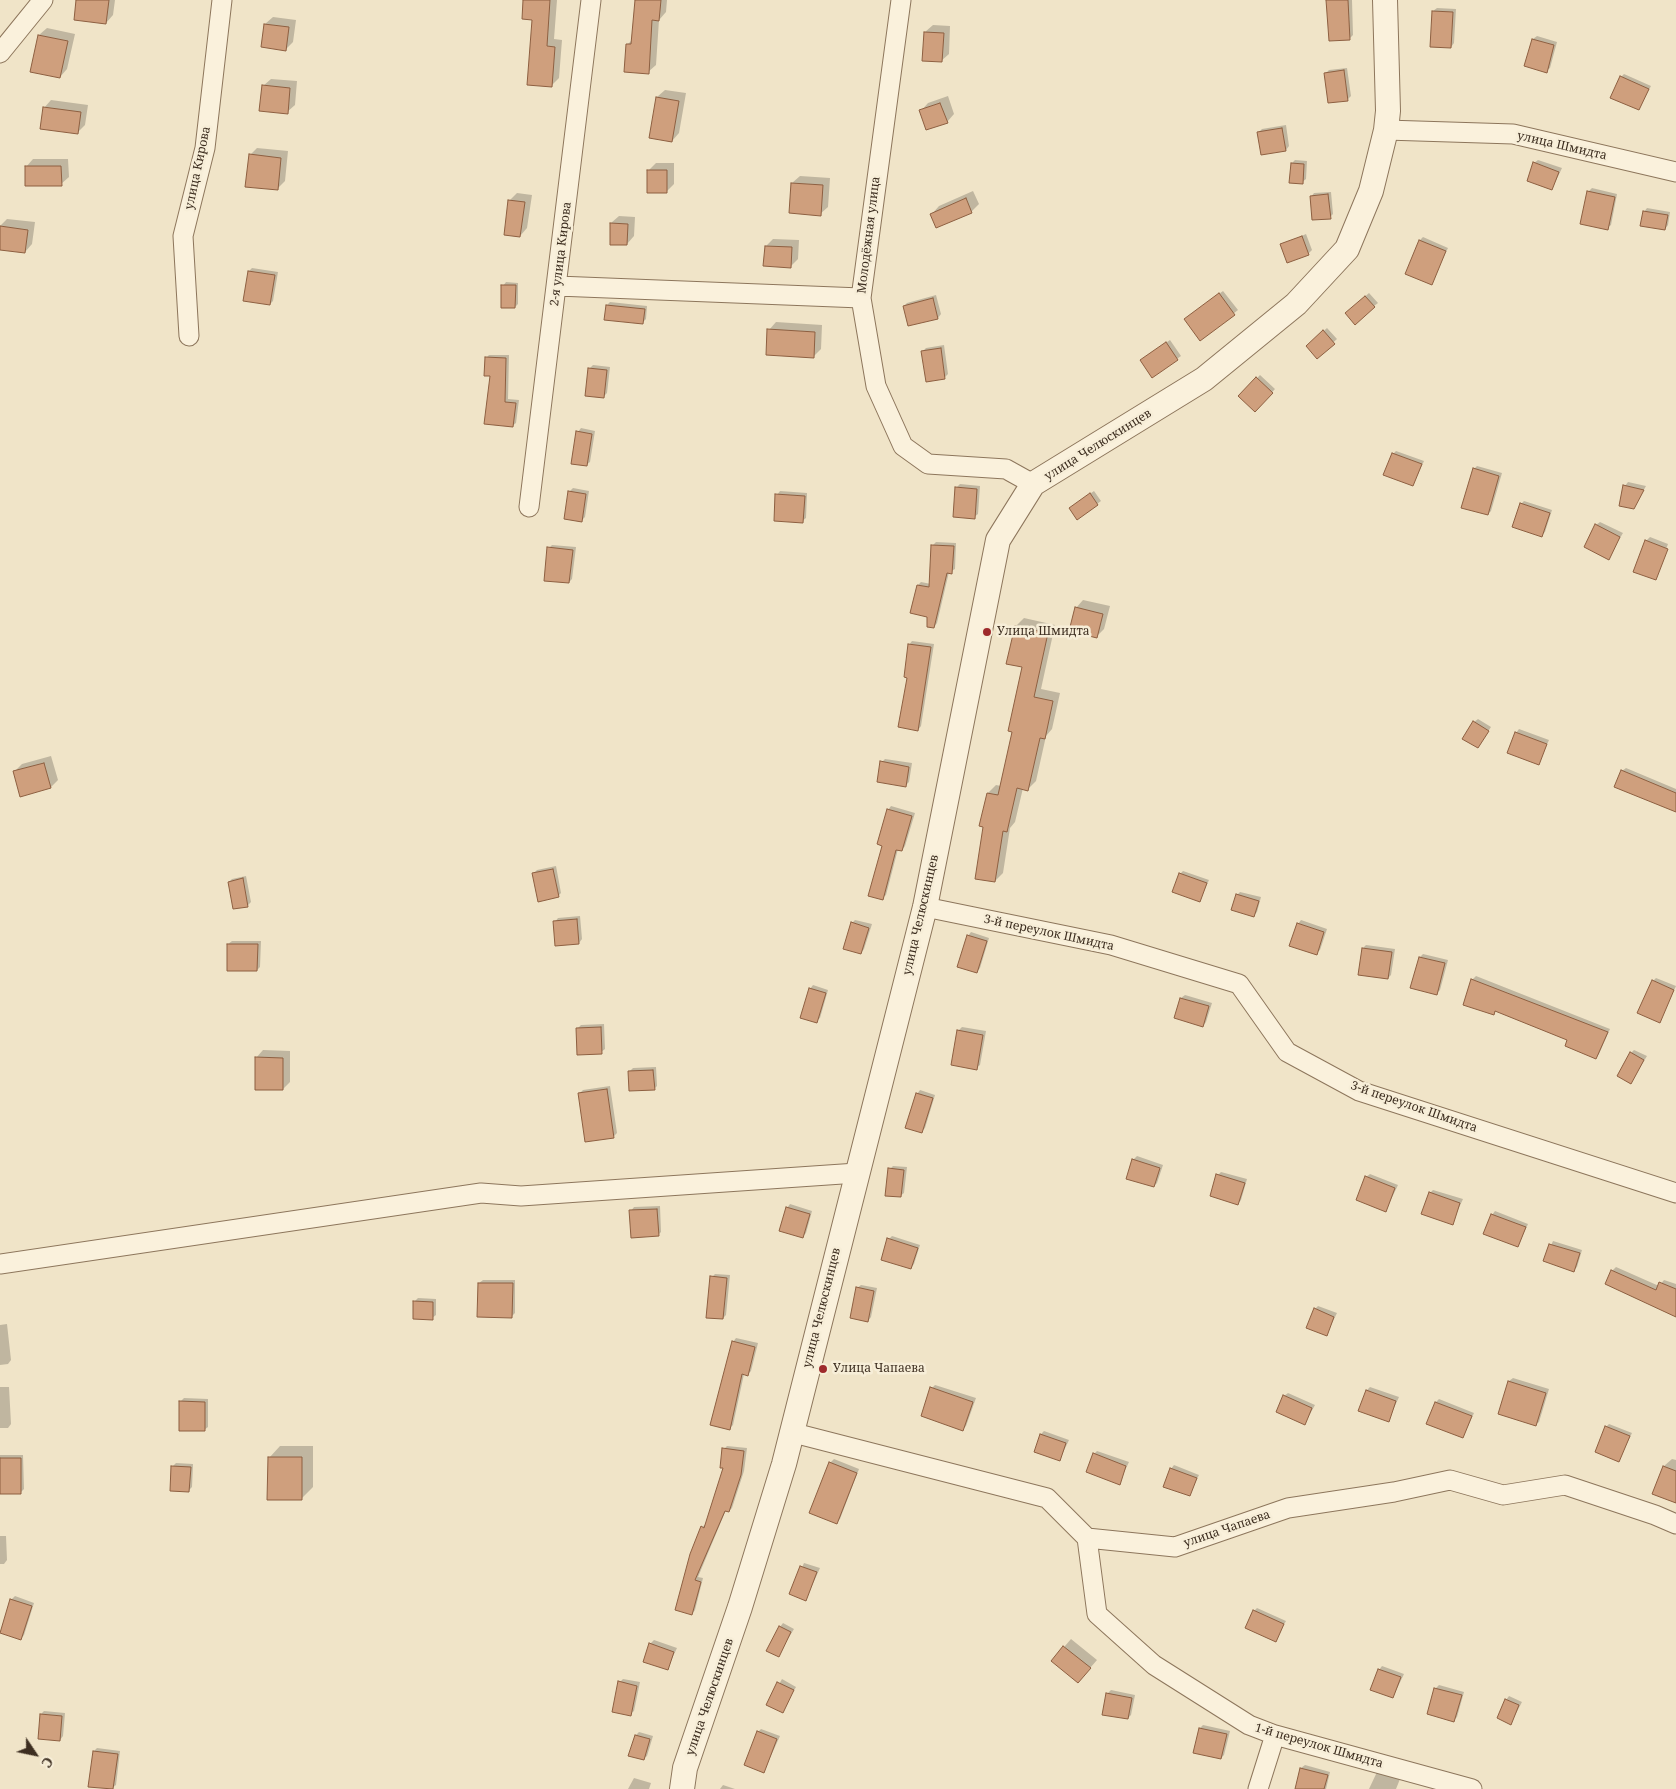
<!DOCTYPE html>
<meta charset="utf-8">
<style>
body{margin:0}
#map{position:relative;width:1676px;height:1789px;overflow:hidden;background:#f0e4c8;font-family:"Noto Serif",serif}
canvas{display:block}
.north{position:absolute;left:10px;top:1729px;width:50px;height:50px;-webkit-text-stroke:4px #f7eed8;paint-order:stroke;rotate:124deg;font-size:14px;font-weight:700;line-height:20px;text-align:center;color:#3d2e20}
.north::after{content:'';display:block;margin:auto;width:18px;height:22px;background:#3d2e20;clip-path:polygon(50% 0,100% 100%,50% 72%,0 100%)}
</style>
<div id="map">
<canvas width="1676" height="1789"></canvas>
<div class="north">С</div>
</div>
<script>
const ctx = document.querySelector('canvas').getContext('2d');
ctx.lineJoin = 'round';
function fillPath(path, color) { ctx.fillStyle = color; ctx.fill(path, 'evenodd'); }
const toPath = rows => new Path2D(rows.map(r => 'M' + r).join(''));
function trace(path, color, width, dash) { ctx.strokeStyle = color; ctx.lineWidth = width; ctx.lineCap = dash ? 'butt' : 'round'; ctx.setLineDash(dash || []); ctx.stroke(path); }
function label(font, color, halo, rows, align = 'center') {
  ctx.font = font + ' "Noto Serif",serif'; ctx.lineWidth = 5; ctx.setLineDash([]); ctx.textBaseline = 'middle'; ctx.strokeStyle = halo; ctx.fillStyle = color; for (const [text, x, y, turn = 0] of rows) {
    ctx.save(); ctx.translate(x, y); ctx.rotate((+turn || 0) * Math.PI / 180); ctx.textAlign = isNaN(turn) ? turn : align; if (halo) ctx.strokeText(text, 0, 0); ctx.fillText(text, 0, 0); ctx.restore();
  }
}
fillPath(toPath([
 [77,0,115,0,113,15,106,23],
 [525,0,557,0,554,39,562,40,559,78,551,86,533,19],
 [636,0,667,0,666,12,659,20,656,65,648,72,627,45,633,39],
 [1327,0,1352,0,1353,35,1350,38],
 [1437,8,1456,9,1454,43,1451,47,1433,11],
 [273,17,296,20,293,42,286,49,265,24],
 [933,25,950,26,949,54,941,61,925,32],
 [47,28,75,34,67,69,60,77,39,35],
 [1537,36,1557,42,1550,68,1546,71,1526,65,1533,39],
 [1347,68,1351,96,1347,100,1326,73,1329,70],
 [1624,74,1651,86,1639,109,1621,77],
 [271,79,297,81,295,105,287,112,263,86],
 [665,90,686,93,679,133,672,141,657,97],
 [948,96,954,114,947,122,921,111,928,103],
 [51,100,88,105,85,125,77,133,44,108],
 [1286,125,1289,146,1286,150,1259,132,1262,129],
 [257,148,288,151,285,181,277,189,250,155],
 [33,159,68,159,69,177,61,184,26,167],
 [1295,160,1307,161,1306,179,1302,182,1292,163],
 [1538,160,1562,168,1552,189,1534,163],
 [656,163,674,163,674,184,667,191,648,171],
 [800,176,830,178,828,207,820,214,792,183],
 [1592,188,1617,194,1611,225,1607,228,1588,192],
 [973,191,979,204,971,212,932,214,939,206],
 [1331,192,1333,214,1330,217,1311,197,1314,193],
 [517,193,532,195,527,228,520,236,509,201],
 [1647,208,1670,212,1668,225,1665,229,1644,212],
 [619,216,635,217,634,236,627,244,611,223],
 [7,219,35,222,32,244,25,252,0,249,0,226],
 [1306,234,1312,250,1308,254,1282,245],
 [1423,237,1448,248,1431,283,1420,240],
 [773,239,799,240,798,259,790,267,766,246],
 [252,268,278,272,273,301,270,304,249,271],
 [506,282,518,283,518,304,515,307,503,286],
 [1223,291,1238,310,1201,339,1189,316],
 [1369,293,1378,303,1374,306,1350,310],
 [936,295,941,314,938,318,904,306,907,303],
 [610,302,647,306,646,319,642,323,607,305],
 [776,322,822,325,821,349,813,357,769,330],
 [1327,328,1337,339,1317,357,1311,342],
 [1170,340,1181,356,1152,377,1145,357],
 [944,345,948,374,945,377,927,380,923,351,926,348],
 [489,355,509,355,508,399,519,400,516,423,512,426,486,358],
 [593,365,610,367,607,393,604,396,590,368],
 [1260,375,1275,389,1255,411,1240,396],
 [581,428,595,431,590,462,586,465,578,432],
 [1396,451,1424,461,1413,485,1393,454],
 [1477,466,1502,473,1491,511,1488,514,1474,469],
 [1628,482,1646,486,1634,508,1625,486],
 [960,484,980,486,978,514,974,517,956,488],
 [573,488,589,491,585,517,582,520,569,492],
 [780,491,807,493,806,518,802,521,777,495],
 [1094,491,1101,501,1097,504,1074,505],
 [1524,501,1552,510,1545,532,1542,535,1521,504],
 [1600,522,1623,533,1608,558,1596,525],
 [1650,537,1668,544,1655,579,1646,541],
 [936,542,956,543,955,569,949,572,937,623,934,627,918,585,921,582,931,584,933,545],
 [552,545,576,547,572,579,569,582,549,548],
 [1083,600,1110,606,1104,629,1097,636,1076,608],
 [1024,618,1055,625,1041,689,1060,693,1052,729,1046,736,1036,781,1028,789,1023,788,1015,822,1010,828,1003,873,995,881,988,793,996,785,1001,786,1014,731,1023,666,1016,626],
 [912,641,934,644,921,726,918,730,908,676,909,645],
 [1478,719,1491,727,1478,747,1474,722],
 [1519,729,1549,740,1539,763,1516,733],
 [51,756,58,780,51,787,14,772,22,764],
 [885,759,912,763,909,782,905,786,882,762],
 [1626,768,1676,789,1676,810,1622,771],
 [891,806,915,813,905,846,902,850,898,849,886,895,882,898,884,845,888,810],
 [556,866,561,893,558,896,533,874,537,870],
 [1183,871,1209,880,1200,900,1180,874],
 [246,876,251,902,248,905,234,908,229,882,232,879],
 [1240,892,1261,897,1257,912,1254,915,1237,895],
 [580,916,582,939,579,943,555,922,558,918],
 [855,920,872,924,864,949,861,953,852,923],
 [1301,920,1327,929,1320,950,1316,953,1298,924],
 [971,932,989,938,980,968,977,972,968,936],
 [232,941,261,941,260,967,257,970,228,944],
 [1366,945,1395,949,1391,975,1388,978,1363,948],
 [1423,954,1448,960,1440,990,1437,993,1420,957],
 [1476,976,1610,1029,1599,1054,1596,1058,1568,1040,1497,1010,1493,1014,1472,980],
 [1656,978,1676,986,1660,1021,1653,981],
 [813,985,828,990,820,1018,816,1021,810,989],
 [1185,995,1212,1003,1206,1022,1203,1026,1175,1017,1181,998],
 [604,1024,605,1049,601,1052,578,1028,581,1025],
 [962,1027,986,1031,980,1065,976,1068,958,1031],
 [263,1050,290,1051,290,1082,283,1089,256,1058],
 [1634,1050,1647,1056,1631,1082,1631,1053],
 [656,1067,657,1086,654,1089,629,1072,633,1068],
 [610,1086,617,1133,614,1136,586,1141,580,1093,583,1090],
 [920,1090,935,1095,925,1128,922,1131,917,1094],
 [1137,1156,1163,1165,1157,1183,1154,1186,1133,1160],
 [893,1166,907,1167,904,1193,900,1196,890,1169],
 [1221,1172,1247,1179,1241,1200,1238,1204,1218,1175],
 [1370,1174,1398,1185,1386,1210,1366,1177],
 [1433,1190,1463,1199,1452,1223,1430,1193],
 [790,1204,812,1211,806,1233,803,1236,787,1208],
 [660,1206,661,1232,658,1235,631,1211,634,1207],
 [1495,1211,1528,1224,1518,1246,1492,1215],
 [892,1236,920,1245,914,1264,911,1268,889,1239],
 [1553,1241,1582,1250,1577,1267,1574,1270,1544,1261],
 [1616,1267,1659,1286,1664,1280,1676,1284,1676,1315,1612,1271],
 [715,1274,730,1275,726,1315,723,1318,712,1277],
 [483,1280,515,1280,515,1313,511,1317,479,1283],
 [861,1285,877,1288,871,1317,868,1321,857,1288],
 [418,1298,436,1299,436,1315,432,1318,414,1302],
 [1318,1306,1337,1313,1326,1335,1315,1309],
 [7,1324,11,1360,8,1364,0,1365,0,1325],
 [736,1338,758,1343,751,1371,748,1374,744,1374,733,1425,730,1428,733,1342],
 [1513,1378,1549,1389,1539,1422,1535,1425,1499,1414,1509,1381],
 [935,1385,976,1398,966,1426,963,1429,932,1388],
 [0,1387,9,1387,11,1424,8,1428,0,1428],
 [1370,1387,1399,1397,1388,1421,1367,1390],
 [1288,1393,1315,1405,1305,1423,1284,1396],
 [184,1398,208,1399,208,1427,204,1430,180,1402],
 [1439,1399,1474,1413,1463,1437,1436,1402],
 [1609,1424,1632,1433,1619,1460,1606,1427],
 [1044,1431,1069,1440,1060,1459,1041,1434],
 [280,1446,313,1446,313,1487,301,1499,269,1458],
 [727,1446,747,1448,744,1471,732,1508,729,1511,726,1510,698,1577,703,1578,695,1610,692,1614,677,1610,702,1527,706,1524,725,1467,724,1449],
 [1097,1451,1129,1462,1119,1483,1094,1454],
 [0,1455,23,1455,24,1489,20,1493,0,1493],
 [834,1459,859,1469,840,1519,836,1522,830,1463],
 [1672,1459,1676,1460,1676,1502,1654,1493,1664,1466],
 [176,1463,193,1464,192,1487,189,1490,172,1467],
 [1174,1465,1199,1475,1189,1495,1171,1469],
 [0,1536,6,1536,7,1560,4,1564,0,1564],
 [804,1563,820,1568,806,1599,791,1593],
 [15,1596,34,1603,24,1635,21,1639,11,1600],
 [1257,1608,1286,1621,1275,1641,1254,1611],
 [783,1623,794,1629,778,1655,780,1627],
 [1071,1639,1097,1660,1078,1682,1052,1661],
 [654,1640,677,1648,667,1669,650,1644],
 [1382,1666,1404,1674,1393,1697,1379,1670],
 [623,1679,640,1682,634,1711,630,1714,620,1682],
 [782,1679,796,1687,782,1711,768,1704],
 [1439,1685,1464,1692,1457,1717,1454,1720,1428,1713,1436,1688],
 [1111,1690,1135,1695,1131,1715,1128,1718,1107,1694],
 [1509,1696,1522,1702,1511,1723,1506,1700],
 [44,1711,65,1713,63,1736,60,1740,41,1714],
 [1203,1725,1230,1731,1224,1755,1221,1758,1200,1728],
 [761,1729,780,1736,764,1771,758,1732],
 [639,1732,653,1736,647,1756,643,1759,630,1755,636,1735],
 [97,1748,120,1751,116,1785,112,1788,94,1751],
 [1305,1765,1330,1772,1326,1789,1306,1789,1301,1768],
 [1377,1772,1400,1779,1396,1789,1369,1789],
 [634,1778,651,1783,649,1789,628,1789],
 [723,1785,735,1789,720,1789]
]), '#0003');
const building = toPath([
 [76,0,109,0,106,24,74,20,76,0],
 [523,0,550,0,547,46,555,47,552,87,527,85,532,20,522,19,523,0],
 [635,0,661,0,659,21,652,20,649,74,624,72,626,44,631,44,635,0],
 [1326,0,1348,0,1350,40,1329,41,1326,0],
 [1432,11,1453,12,1451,48,1430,47,1432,11],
 [264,24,289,27,286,51,261,47,264,24],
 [924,32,944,33,942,62,922,61,924,32],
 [38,35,68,41,60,78,30,72,38,35],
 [1532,39,1554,45,1547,73,1524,66,1532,39],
 [1344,70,1348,101,1328,103,1324,73,1344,70],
 [1620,76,1649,89,1639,110,1610,98,1620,76],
 [262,85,290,88,288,114,259,111,262,85],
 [656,97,679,101,672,142,649,138,656,97],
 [940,103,948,123,926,130,919,110,940,103],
 [43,107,81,112,78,134,40,129,43,107],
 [1282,128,1286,151,1261,155,1257,132,1282,128],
 [249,154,281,158,278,190,245,187,249,154],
 [1533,162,1559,172,1552,190,1527,181,1533,162],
 [1291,163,1304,164,1303,184,1289,183,1291,163],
 [25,166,61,166,62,186,25,186,25,166],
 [647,170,667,170,667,193,647,193,647,170],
 [791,183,823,185,821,216,789,213,791,183],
 [1587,191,1615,197,1608,230,1580,224,1587,191],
 [1328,194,1331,219,1312,220,1310,196,1328,194],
 [966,198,972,213,936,228,930,214,966,198],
 [508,200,525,202,520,237,504,235,508,200],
 [1643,211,1668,215,1665,230,1640,226,1643,211],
 [610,223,628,224,627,245,610,245,610,223],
 [0,226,28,230,25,253,0,250,0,226],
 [1302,236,1309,255,1287,263,1280,244,1302,236],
 [1419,240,1446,251,1432,285,1405,274,1419,240],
 [765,246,792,247,791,268,763,266,765,246],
 [248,271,275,275,270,305,243,301,248,271],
 [501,285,516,285,515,308,501,308,501,285],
 [1219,293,1235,315,1200,341,1184,319,1219,293],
 [1365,296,1375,307,1355,325,1345,313,1365,296],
 [933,298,938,319,908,326,903,306,933,298],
 [606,305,645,309,643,324,604,320,606,305],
 [767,329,815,332,814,358,766,355,767,329],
 [1323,330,1335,344,1317,359,1306,346,1323,330],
 [1166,342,1178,360,1152,378,1140,360,1166,342],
 [941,348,945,379,926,382,921,351,941,348],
 [485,357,506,358,505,402,516,403,513,427,484,424,490,376,484,376,485,357],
 [588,368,607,370,604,398,585,396,588,368],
 [1256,377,1273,393,1255,412,1238,396,1256,377],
 [576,431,592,434,587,466,571,464,576,431],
 [1392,453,1422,464,1413,486,1383,475,1392,453],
 [1473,468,1499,476,1488,515,1461,508,1473,468],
 [1623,485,1644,490,1634,509,1619,506,1623,485],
 [955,487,977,489,975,519,953,517,955,487],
 [568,491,586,494,582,522,564,519,568,491],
 [1090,493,1098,505,1077,520,1069,508,1090,493],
 [775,494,805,496,803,523,774,521,775,494],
 [1520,503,1550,513,1542,537,1512,527,1520,503],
 [1595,524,1620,537,1609,560,1584,547,1595,524],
 [1645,540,1668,549,1656,580,1633,572,1645,540],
 [931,545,954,546,952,574,947,573,934,628,927,627,927,617,910,613,917,585,929,587,931,545],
 [547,547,573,550,569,583,544,581,547,547],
 [1075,607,1103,614,1097,638,1069,631,1075,607],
 [1015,626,1048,633,1034,697,1053,701,1045,739,1040,738,1028,791,1017,788,1007,832,1003,831,995,882,975,879,983,827,979,826,987,793,998,795,1012,732,1008,731,1022,667,1006,664,1015,626],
 [908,644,931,647,918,731,898,727,907,678,904,677,908,644],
 [1473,721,1489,731,1478,748,1462,739,1473,721],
 [1515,732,1547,744,1539,765,1507,753,1515,732],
 [880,761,909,767,906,787,877,782,880,761],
 [44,763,51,788,20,797,13,771,44,763],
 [1621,770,1676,793,1676,812,1614,787,1621,770],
 [887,809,912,816,902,851,896,850,883,900,868,896,882,846,877,844,887,809],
 [553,869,559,897,538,902,532,873,553,869],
 [1179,873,1207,883,1200,902,1172,892,1179,873],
 [243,878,248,907,233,909,228,882,243,878],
 [1236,894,1259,901,1254,917,1231,910,1236,894],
 [577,919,579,944,555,946,553,921,577,919],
 [851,922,869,928,861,954,843,949,851,922],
 [1297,923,1324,932,1317,955,1289,946,1297,923],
 [967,935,987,941,977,973,957,967,967,935],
 [227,944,258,944,257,971,227,971,227,944],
 [1362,948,1392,952,1388,979,1358,975,1362,948],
 [1419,957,1445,963,1437,995,1410,988,1419,957],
 [1471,979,1608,1032,1596,1059,1565,1046,1567,1040,1495,1011,1494,1015,1463,1005,1471,979],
 [1652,980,1674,990,1660,1023,1637,1013,1652,980],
 [809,988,826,993,817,1023,800,1018,809,988],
 [1180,998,1209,1006,1203,1027,1174,1018,1180,998],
 [601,1027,602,1054,577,1055,576,1028,601,1027],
 [957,1030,983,1035,977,1070,951,1065,957,1030],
 [1630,1052,1644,1060,1631,1084,1617,1076,1630,1052],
 [255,1057,283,1058,283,1090,255,1090,255,1057],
 [653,1070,655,1090,629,1091,628,1071,653,1070],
 [607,1089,614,1138,585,1142,578,1093,607,1089],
 [916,1093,933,1098,922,1133,905,1128,916,1093],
 [1132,1159,1160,1168,1154,1187,1126,1179,1132,1159],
 [888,1168,904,1170,901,1197,885,1196,888,1168],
 [1216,1174,1245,1183,1238,1205,1210,1196,1216,1174],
 [1365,1176,1395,1188,1386,1212,1356,1200,1365,1176],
 [1429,1192,1460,1203,1453,1225,1421,1214,1429,1192],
 [786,1207,810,1214,803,1238,779,1231,786,1207],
 [657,1209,659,1236,631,1238,629,1210,657,1209],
 [1491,1214,1526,1227,1518,1247,1483,1234,1491,1214],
 [887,1238,918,1248,911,1269,881,1260,887,1238],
 [1549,1244,1580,1253,1574,1272,1543,1261,1549,1244],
 [1611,1270,1656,1290,1659,1282,1676,1289,1676,1317,1605,1284,1611,1270],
 [710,1276,727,1278,723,1319,706,1318,710,1276],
 [478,1283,513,1283,512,1318,477,1317,478,1283],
 [856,1287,874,1291,868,1322,850,1318,856,1287],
 [413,1301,433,1302,433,1320,413,1319,413,1301],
 [1314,1308,1334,1317,1327,1336,1306,1328,1314,1308],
 [732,1341,755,1347,748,1376,742,1374,730,1430,710,1425,732,1341],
 [1508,1381,1546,1393,1536,1426,1498,1414,1508,1381],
 [930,1387,973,1402,963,1431,921,1416,930,1387],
 [1366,1390,1396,1401,1389,1422,1358,1411,1366,1390],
 [1283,1395,1312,1408,1305,1425,1276,1412,1283,1395],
 [179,1401,205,1402,205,1431,179,1431,179,1401],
 [1435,1402,1472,1416,1463,1438,1426,1424,1435,1402],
 [1605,1426,1630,1436,1619,1462,1595,1452,1605,1426],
 [1040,1434,1066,1443,1060,1461,1034,1452,1040,1434],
 [722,1448,744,1451,741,1475,729,1512,725,1511,695,1580,701,1582,692,1615,675,1610,690,1554,701,1526,704,1528,723,1468,720,1468,722,1448],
 [1093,1453,1126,1466,1120,1485,1086,1472,1093,1453],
 [268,1457,302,1457,302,1500,267,1500,268,1457],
 [0,1458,21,1458,21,1494,0,1494,0,1458],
 [829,1462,857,1473,837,1524,809,1513,829,1462],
 [171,1466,191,1467,189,1492,170,1491,171,1466],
 [1663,1466,1676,1471,1676,1503,1652,1494,1663,1466],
 [1170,1468,1197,1478,1190,1496,1163,1487,1170,1468],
 [800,1566,817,1572,806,1601,789,1594,800,1566],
 [10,1599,32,1606,21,1640,0,1633,10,1599],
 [1253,1610,1284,1624,1276,1642,1245,1628,1253,1610],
 [779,1626,791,1632,779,1657,766,1651,779,1626],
 [649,1643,674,1652,668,1670,643,1662,649,1643],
 [1063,1646,1091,1668,1078,1683,1051,1661,1063,1646],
 [1378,1669,1401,1677,1393,1698,1370,1690,1378,1669],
 [618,1681,637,1686,631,1716,612,1712,618,1681],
 [777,1682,794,1690,783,1713,766,1705,777,1682],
 [1434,1688,1462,1695,1454,1722,1427,1714,1434,1688],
 [1106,1693,1132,1698,1128,1719,1102,1715,1106,1693],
 [1505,1699,1519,1705,1511,1725,1497,1718,1505,1699],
 [40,1714,62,1716,60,1741,38,1739,40,1714],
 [1199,1728,1227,1734,1221,1759,1193,1753,1199,1728],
 [757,1731,777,1739,764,1773,744,1765,757,1731],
 [635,1735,650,1739,644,1760,628,1756,635,1735],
 [93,1751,118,1754,113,1789,88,1787,93,1751],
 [1300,1768,1328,1775,1324,1789,1295,1789,1300,1768]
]);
fillPath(building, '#cf9f7d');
trace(building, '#8d5f41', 1);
const minor = toPath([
 [901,0,861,298,876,386,903,446,928,464,1006,469,1033,484],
 [0,53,43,0],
 [1386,130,1513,134,1676,172],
 [557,286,861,298],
 [189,336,183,236,205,148,222,0],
 [529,507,591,0],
 [925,907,1111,945,1239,984,1287,1052,1359,1091,1676,1193],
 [0,1264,481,1193,521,1196,857,1173],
 [790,1432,1047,1498,1087,1538,1175,1547,1288,1508,1394,1492,1450,1480,1503,1495,1565,1485,1655,1515,1676,1524],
 [1087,1538,1097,1614,1154,1665,1249,1725,1275,1735,1472,1789],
 [1258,1789,1275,1735]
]);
const tertiary = toPath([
 [682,1789,685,1768,740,1607,784,1464,925,907,998,540,1033,484,1204,379,1296,304,1347,249,1371,191,1386,130,1388,111,1385,0]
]);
trace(minor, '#8d765c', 21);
trace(tertiary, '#8d765c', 26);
trace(minor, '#faf1dc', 19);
trace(tertiary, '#faf1dc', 24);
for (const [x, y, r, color] of [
 [987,632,5,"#9e2a2b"],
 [823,1369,5,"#9e2a2b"]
]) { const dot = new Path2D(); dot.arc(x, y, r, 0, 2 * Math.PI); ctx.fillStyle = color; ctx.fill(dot); trace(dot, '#f7eed8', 2); }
label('12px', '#3d2e20', '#f7eed8', [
 ["улица Шмидта",1562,146,13],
 ["улица Кирова",198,168,-78],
 ["Молодёжная улица",869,235,-83],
 ["2-я улица Кирова",561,254,-83],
 ["улица Челюскинцев",1098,445,-32],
 ["улица Челюскинцев",921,915,-77],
 ["3-й переулок Шмидта",1049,933,12],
 ["3-й переулок Шмидта",1414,1107,19],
 ["улица Челюскинцев",822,1308,-76],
 ["улица Чапаева",1227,1529,-19],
 ["улица Челюскинцев",710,1697,-71],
 ["1-й переулок Шмидта",1319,1746,16]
]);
label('12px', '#3d2e20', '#f7eed8', [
 ["Улица Шмидта",997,632],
 ["Улица Чапаева",833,1369]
], 'left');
</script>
